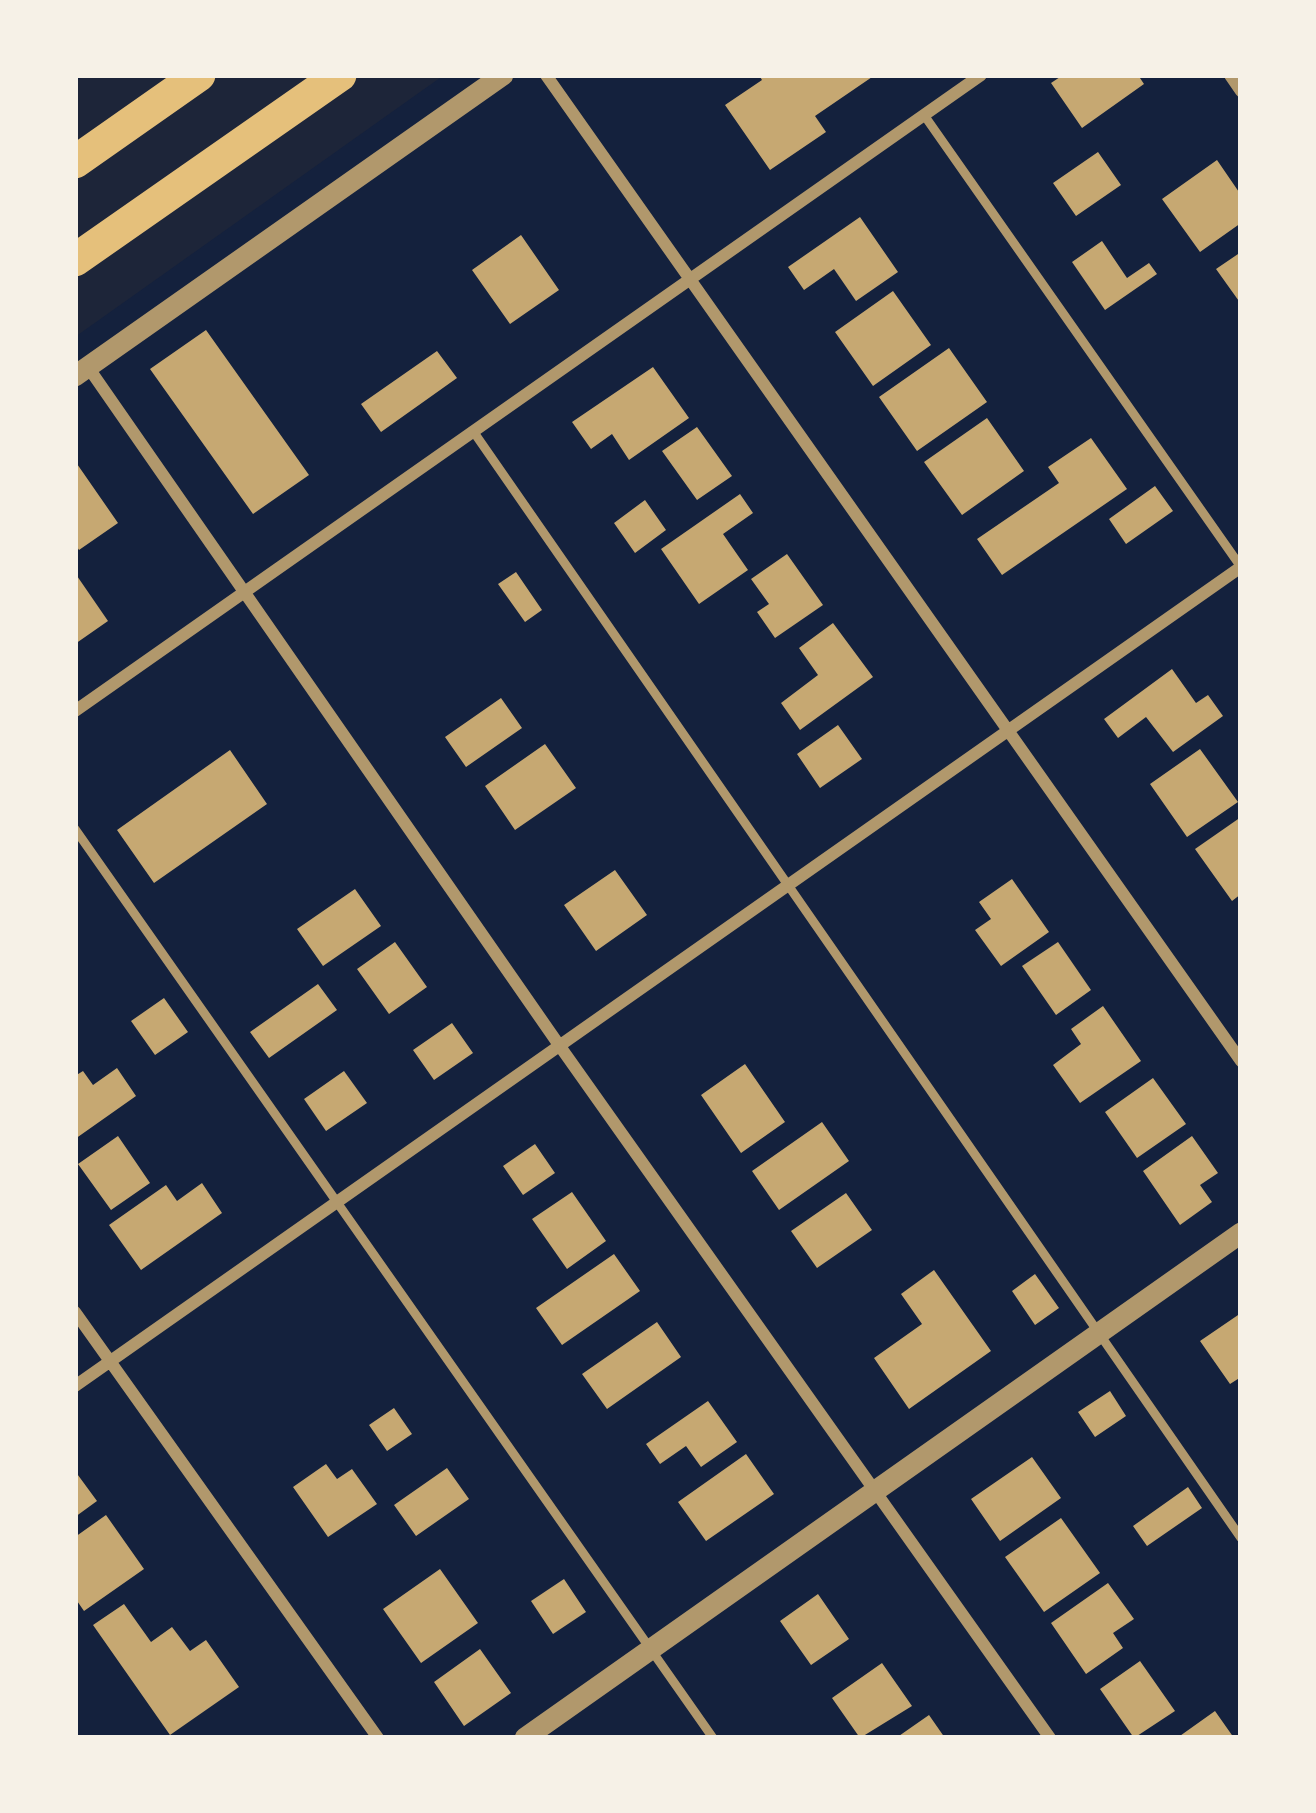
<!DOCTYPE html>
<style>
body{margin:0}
#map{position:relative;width:1316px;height:1813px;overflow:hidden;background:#14213d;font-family:"PT Sans",sans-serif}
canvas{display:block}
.frame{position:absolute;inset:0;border:78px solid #f6f1e7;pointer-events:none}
</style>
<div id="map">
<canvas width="1316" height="1813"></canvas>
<div class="frame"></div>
</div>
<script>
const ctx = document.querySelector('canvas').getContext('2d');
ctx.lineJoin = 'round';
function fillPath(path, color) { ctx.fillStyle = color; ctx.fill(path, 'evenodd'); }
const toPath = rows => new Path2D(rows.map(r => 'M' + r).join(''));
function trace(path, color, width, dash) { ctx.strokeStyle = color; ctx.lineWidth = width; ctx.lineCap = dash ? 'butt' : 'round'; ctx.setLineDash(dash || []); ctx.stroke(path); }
fillPath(toPath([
 [86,75,444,75,75,337,75,82]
]), '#1d2539');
fillPath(toPath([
 [759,75,875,75,815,116,826,132,770,170,725,105,762,80],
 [1063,75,1138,75,1144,84,1082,128,1051,83],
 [1098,152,1121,185,1076,216,1053,183],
 [1217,160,1241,195,1241,223,1200,252,1162,199],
 [860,217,898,272,856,301,834,269,804,290,788,267],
 [521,235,559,290,510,324,472,270],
 [1102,241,1127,278,1149,263,1157,274,1105,310,1072,262],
 [1241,252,1241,304,1216,269],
 [893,291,931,345,873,386,835,332],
 [206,330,309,475,253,514,150,369],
 [949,348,987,402,917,451,879,397],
 [437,351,457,378,381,432,361,404],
 [653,367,689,418,629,460,612,434,591,449,572,422],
 [987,418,1024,471,962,515,924,462],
 [697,427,732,476,697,500,662,451],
 [1091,438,1127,489,1002,575,977,539,1059,483,1048,467],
 [75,461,118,523,79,550,75,544],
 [1155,486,1173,511,1126,544,1109,519],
 [740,494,753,513,723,534,748,570,699,604,661,549],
 [645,500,666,530,635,553,614,523],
 [787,554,823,605,775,638,757,612,769,604,751,579],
 [516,572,542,610,525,622,498,584],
 [75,573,108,621,75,644],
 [833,623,873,677,800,730,781,703,818,675,799,648],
 [1172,669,1196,703,1208,695,1223,716,1173,752,1146,717,1118,738,1104,719],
 [501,698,522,728,466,767,445,737],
 [838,725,862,759,820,788,797,754],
 [545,744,576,788,515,830,485,786],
 [1200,749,1238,802,1187,837,1150,784],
 [230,750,267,804,154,883,117,830],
 [1241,817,1241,894,1232,901,1195,849],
 [615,870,647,915,596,951,564,905],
 [1012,879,1049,932,1001,966,975,930,991,919,979,902],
 [355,889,381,926,323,966,297,929],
 [395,942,427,987,389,1014,357,969],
 [1058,942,1091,990,1056,1015,1022,966],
 [318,984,337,1010,269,1058,250,1032],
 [164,998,188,1032,155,1055,131,1021],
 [1103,1006,1141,1061,1080,1103,1053,1065,1081,1044,1071,1029],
 [452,1023,473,1053,434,1080,413,1050],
 [745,1064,785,1122,741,1153,701,1095],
 [117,1068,136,1096,75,1139,75,1076,83,1071,93,1085],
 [344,1071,367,1103,326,1131,304,1099],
 [1153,1078,1186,1124,1137,1158,1105,1112],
 [822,1122,849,1161,779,1210,752,1171],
 [118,1136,150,1183,111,1210,78,1164],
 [1192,1136,1218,1173,1200,1185,1212,1202,1180,1225,1143,1171],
 [535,1144,555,1173,523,1195,503,1166],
 [202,1183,222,1213,141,1270,109,1225,166,1185,177,1201],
 [572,1192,606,1241,567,1269,532,1219],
 [846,1193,872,1230,817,1268,791,1231],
 [614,1254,640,1291,562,1345,536,1308],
 [934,1270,991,1351,909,1409,874,1358,922,1324,901,1294],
 [1035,1274,1059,1308,1035,1325,1012,1291],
 [1241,1313,1241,1377,1230,1384,1200,1341],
 [657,1322,681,1357,607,1409,582,1374],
 [1110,1391,1126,1416,1095,1437,1078,1412],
 [708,1401,737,1442,701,1467,686,1446,660,1464,646,1444],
 [394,1408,412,1434,387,1451,369,1425],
 [746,1454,774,1494,706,1541,678,1502],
 [1032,1457,1061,1498,1000,1541,971,1499],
 [326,1464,337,1479,352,1469,377,1504,328,1537,293,1487],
 [447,1468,469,1499,416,1536,394,1505],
 [75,1471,97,1501,75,1517],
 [1188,1487,1202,1508,1147,1546,1133,1526],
 [106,1515,144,1569,84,1611,75,1598,75,1537],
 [1061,1518,1100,1573,1044,1612,1005,1557],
 [440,1569,478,1623,421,1663,383,1609],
 [564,1579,586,1612,553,1634,531,1601],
 [1108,1583,1134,1619,1113,1633,1123,1648,1086,1674,1051,1623],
 [818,1594,849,1639,811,1665,780,1621],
 [124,1604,151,1642,172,1627,190,1651,206,1640,239,1687,170,1735,93,1625],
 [480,1649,511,1693,464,1726,434,1682],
 [1140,1661,1175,1711,1134,1738,1100,1689],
 [882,1663,912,1706,860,1738,832,1698],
 [1215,1711,1234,1738,1177,1738],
 [929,1715,945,1738,896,1738]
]), '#c6a872');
trace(toPath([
 [924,115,1241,567],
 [473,431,1241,1538],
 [75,829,713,1738]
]), '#b1986c', 9);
trace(toPath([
 [546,75,1241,1061],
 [1230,75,1241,91],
 [88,367,559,1045,1050,1738],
 [75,711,981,75],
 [75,1312,378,1738],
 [75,1386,1241,567]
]), '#b1986c', 12);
trace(toPath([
 [75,376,503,75],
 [525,1738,1241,1233]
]), '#b1986c', 21);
trace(toPath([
 [75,162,199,75],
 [75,260,340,75]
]), '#e5c07b', 33);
</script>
